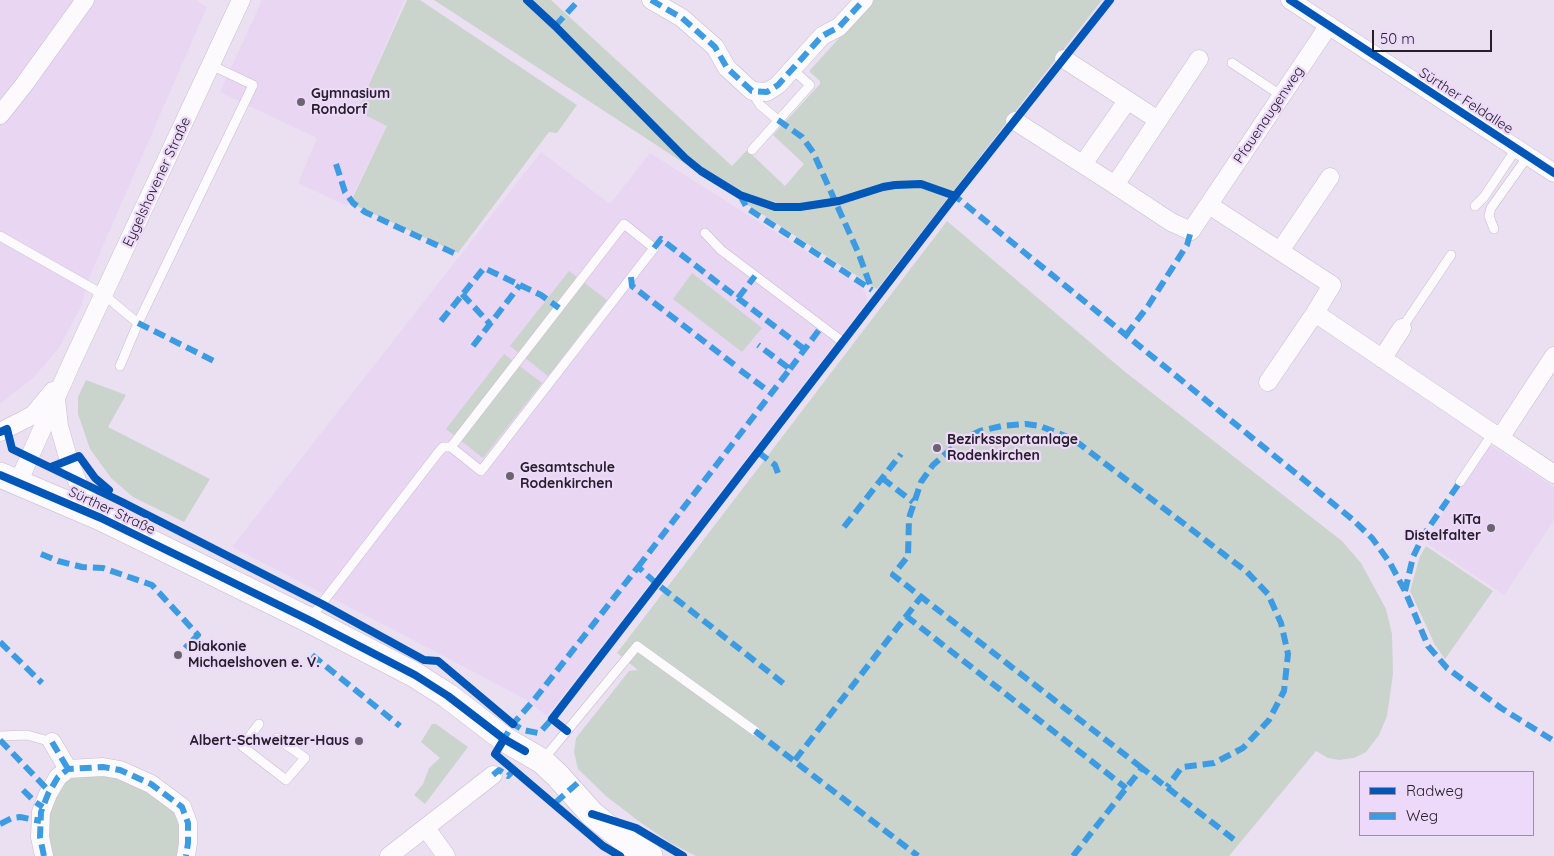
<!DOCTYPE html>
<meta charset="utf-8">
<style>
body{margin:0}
#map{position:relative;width:1554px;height:856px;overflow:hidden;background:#ebe0f2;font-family:Quicksand,sans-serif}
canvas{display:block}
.legend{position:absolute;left:1359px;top:771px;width:175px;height:65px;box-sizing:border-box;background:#edd9f9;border:1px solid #9e8fa7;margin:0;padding:6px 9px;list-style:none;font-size:15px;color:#27202b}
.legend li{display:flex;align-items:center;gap:10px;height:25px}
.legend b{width:25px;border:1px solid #9e8fa7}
.scale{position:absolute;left:1372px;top:30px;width:120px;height:22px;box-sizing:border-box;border:2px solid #27202b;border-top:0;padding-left:6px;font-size:15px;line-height:18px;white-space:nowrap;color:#27202b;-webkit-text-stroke:4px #edd9f9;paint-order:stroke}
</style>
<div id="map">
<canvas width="1554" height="856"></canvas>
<ul class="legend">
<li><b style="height:6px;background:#0057b8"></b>Radweg</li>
<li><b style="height:6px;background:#3d9be1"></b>Weg</li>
</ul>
<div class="scale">50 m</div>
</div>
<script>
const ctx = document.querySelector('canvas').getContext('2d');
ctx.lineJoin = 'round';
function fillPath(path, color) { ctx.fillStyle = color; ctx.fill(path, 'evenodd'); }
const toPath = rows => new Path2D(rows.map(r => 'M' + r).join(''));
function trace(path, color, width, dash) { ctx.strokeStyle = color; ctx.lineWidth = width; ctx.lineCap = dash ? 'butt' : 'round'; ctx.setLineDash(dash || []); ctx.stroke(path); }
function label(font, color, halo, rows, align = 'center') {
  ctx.font = font + ' Quicksand,sans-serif'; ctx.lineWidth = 4.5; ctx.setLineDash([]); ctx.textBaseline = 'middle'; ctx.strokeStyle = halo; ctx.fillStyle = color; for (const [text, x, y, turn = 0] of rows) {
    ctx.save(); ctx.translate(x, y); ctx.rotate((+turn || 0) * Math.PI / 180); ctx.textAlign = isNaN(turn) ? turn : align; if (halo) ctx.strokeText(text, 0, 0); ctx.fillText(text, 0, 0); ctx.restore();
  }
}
fillPath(toPath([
 [0,0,196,0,207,7,86,285,82,305,59,348,33,378,0,404],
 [262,0,405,0,357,111,387,126,347,206,298,183,317,138,220,92],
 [541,152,610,204,650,153,862,287,867,296,866,303,547,716,525,699,398,632,232,547],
 [1492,446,1554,487,1554,520,1504,595,1428,544,1428,536,1486,448]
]), '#e8d6f3');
fillPath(toPath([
 [407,0,420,0,577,105,557,133,549,132,458,253,350,203,387,126,357,111],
 [434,0,551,0,732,166,747,150,785,186,804,164,773,135,820,84,820,81,810,72,810,70,874,0,1102,0,877,289],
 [947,221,1124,371,1342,541,1361,563,1386,609,1392,634,1393,674,1387,716,1379,735,1366,752,1354,758,1339,760,1328,758,1316,751,1229,856,696,856,669,842,637,820,606,796,578,769,574,752,576,738,629,671,638,670,617,653],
 [569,271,607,300,548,376,510,346],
 [692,273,762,328,742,352,673,299],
 [504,354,542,383,483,458,446,429],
 [86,380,126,395,108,427,210,479,184,522,133,497,111,478,90,449,78,414,78,397],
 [1426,546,1493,591,1445,659,1435,645,1410,591,1420,556],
 [432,724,436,724,468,747,425,804,414,795,423,784,429,768,440,758,421,742],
 [97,770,159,794,184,821,181,856,50,856,48,848,48,806,68,776]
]), '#cad4cd');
const lane = toPath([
 [1232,63,1282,96],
 [752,92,760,105,778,120],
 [752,150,810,85,792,69],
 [1475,206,1484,197,1516,149],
 [1494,229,1489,216,1491,208,1528,156],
 [705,233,721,250,843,342],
 [0,236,104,295,138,323],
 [1402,328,1451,255],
 [120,366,138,323,253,85,211,65],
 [1460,482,1493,433],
 [309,620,437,454,443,447,451,447,624,224,654,248,481,471,451,447],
 [259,724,242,746,286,780,305,758,277,738],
 [0,736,27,735,52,742],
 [542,761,637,646,755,731]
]);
const street = toPath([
 [651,0,682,18,715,47,727,68,752,91,767,92,778,85,822,36,839,27,864,0],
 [1290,0,1554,173],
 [1064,59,1158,120],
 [1199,59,1115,185,1171,222,1191,231,1329,25],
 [0,115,23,86,85,0],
 [1015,121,1115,185],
 [1083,164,1127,101],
 [1209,205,1332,285,1315,313,1500,438],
 [1280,251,1330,177],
 [1554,356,1500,438,1554,474],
 [1382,359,1402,328],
 [1268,382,1315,313],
 [56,400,59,426,69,461,78,483,101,518],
 [0,432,33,415,53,391],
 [18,483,71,364,241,0],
 [52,742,68,769],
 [426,828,446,856],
 [44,856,40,837,41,812,48,794,58,777,68,769,103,767,120,770,151,784,182,807,188,823,188,843,186,856],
 [389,856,493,775]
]);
const secondary = toPath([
 [0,475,101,518,191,562,309,620,415,675,448,696,504,739,542,761,558,776,592,814,627,842,650,856]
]);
trace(lane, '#c6bdcb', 10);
trace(street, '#c6bdcb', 19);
trace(secondary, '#c6bdcb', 26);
trace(lane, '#fcfafd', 9);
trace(street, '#fcfafd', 18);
trace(secondary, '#fcfafd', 25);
trace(toPath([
 [651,0,682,18,715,47,727,68,752,91,767,92,778,85,822,36,839,27,864,0],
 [555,26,579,0],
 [778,120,802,137,813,152,858,252,872,290],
 [336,164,345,192,353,203,365,212,458,255],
 [951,194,955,196,1352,519,1372,538,1390,563,1405,591,1428,646,1447,668,1501,708,1554,741],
 [740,195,747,208,872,290],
 [654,248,661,239,804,349],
 [631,277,632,286,736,366],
 [462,294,490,324],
 [738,298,755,276],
 [441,321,484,268,541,295,559,308],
 [138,323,218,363],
 [1126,335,1148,306,1187,245,1191,231],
 [473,346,520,285],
 [790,369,822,326],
 [740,370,771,393],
 [758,452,775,465,779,476],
 [882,478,913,502],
 [844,527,901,454],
 [41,554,58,561,82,567,103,568,152,585,198,635,185,648],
 [638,567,790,369,758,345],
 [1405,591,1413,557,1423,536,1460,482],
 [906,616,1126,788],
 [0,642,42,683],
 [312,655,400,726],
 [510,722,523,730,538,733,542,730,552,719],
 [755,731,918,856],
 [0,740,49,791],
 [52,742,68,769],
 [502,742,513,724,534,700,638,567,657,584,788,687],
 [795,760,921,597],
 [1142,768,893,575,908,556,909,518,921,482,933,465,961,440,980,431,1002,426,1026,424,1040,426,1073,439,1247,572,1268,594,1281,623,1288,654,1284,691,1269,720,1243,748,1214,763,1182,767,1167,787],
 [493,775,499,770,508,776,514,770],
 [23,790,35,802,43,807],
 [555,803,581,780],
 [0,824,12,818,20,817,41,821],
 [44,856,40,837,41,812,48,794,58,777,68,769,103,767,120,770,151,784,182,807,188,823,188,843,186,856],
 [1073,856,1142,768,1236,841]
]), '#3d9be1', 6, [12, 6]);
trace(toPath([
 [527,0,555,26,685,158,701,171,740,195,775,207,800,207,839,201,883,187,895,185,921,184,955,196],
 [1290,0,1554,173],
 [0,432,7,429,12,449,122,502,322,604,424,660,438,661,513,724],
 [51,467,79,456,95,478,109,490],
 [0,475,101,518,191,562,309,620,415,675,448,696,504,739,525,751],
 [567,731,552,719,955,196,1110,0],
 [504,739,495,754,603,846,620,856],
 [592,814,636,828,683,856]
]), '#0057b8', 8);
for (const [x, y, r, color] of [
 [301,102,5,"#6c6371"],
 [937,448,5,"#6c6371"],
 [510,476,5,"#6c6371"],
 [1491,528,5,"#6c6371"],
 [178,655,5,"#6c6371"],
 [359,741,5,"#6c6371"]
]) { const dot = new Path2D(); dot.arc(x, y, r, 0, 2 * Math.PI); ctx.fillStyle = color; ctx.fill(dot); trace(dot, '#edd9f9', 2); }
label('bold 14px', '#27202b', '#edd9f9', [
 ["Gymnasium",311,94],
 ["Rondorf",311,110],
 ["Bezirkssportanlage",947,440],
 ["Rodenkirchen",947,456],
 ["Gesamtschule",520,468],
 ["Rodenkirchen",520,484],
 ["KiTa",1481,520,"right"],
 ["Distelfalter",1481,536,"right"],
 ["Diakonie",188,647],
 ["Michaelshoven e. V.",188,663],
 ["Albert-Schweitzer-Haus",349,741,"right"]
], 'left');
label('14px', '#27202b', '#edd9f9', [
 ["Sürther Feldallee",1466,101,33],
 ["Pfauenaugenweg",1269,115,-56],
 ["Eygelshovener Straße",157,182,-65],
 ["Sürther Straße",112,511,25]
]);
</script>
